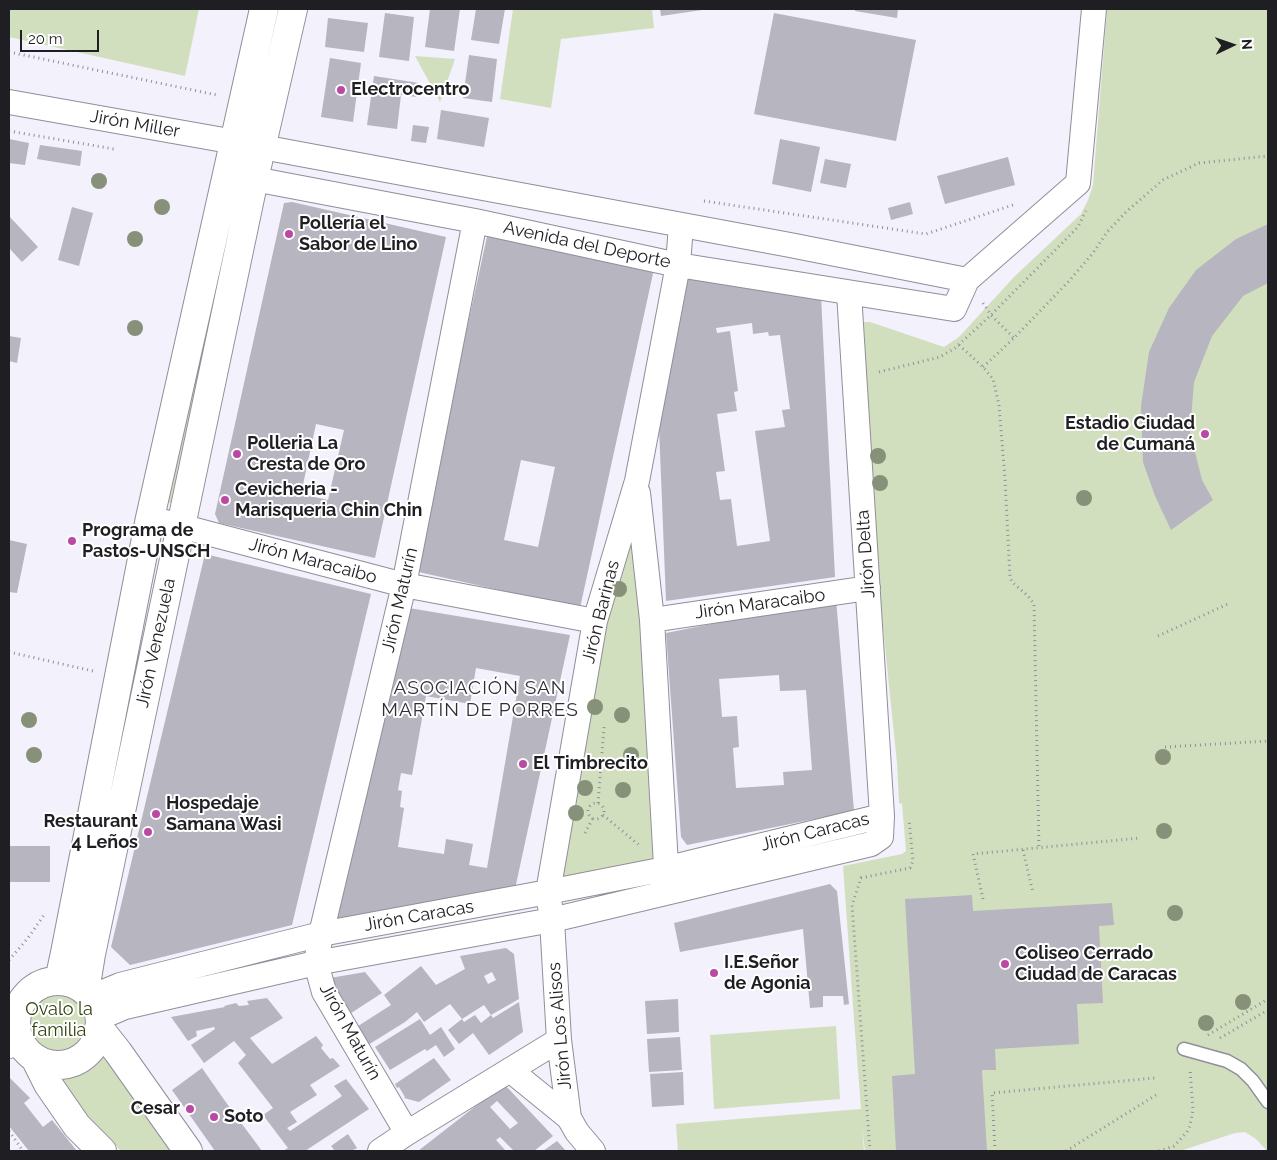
<!DOCTYPE html>
<meta charset="utf-8">
<style>
body{margin:0}
#map{position:relative;width:1277px;height:1160px;overflow:hidden;background:#f2f1fc;font-family:Raleway,sans-serif}
canvas{display:block}
.frame{position:absolute;inset:0;border:10px solid #1f1f23;pointer-events:none}
.north{position:absolute;left:1207px;top:20px;width:50px;height:50px;-webkit-text-stroke:4px #fff;paint-order:stroke;rotate:87deg;font-size:14px;font-weight:700;line-height:20px;text-align:center;color:#1f1f23}
.north::after{content:'';display:block;margin:auto;width:18px;height:22px;background:#1f1f23;clip-path:polygon(50% 0,100% 100%,50% 72%,0 100%)}
.scale{position:absolute;left:20px;top:30px;width:79px;height:22px;box-sizing:border-box;border:2px solid #1f1f23;border-top:0;padding-left:6px;font-size:15px;line-height:18px;white-space:nowrap;color:#1f1f23;-webkit-text-stroke:4px #fff;paint-order:stroke}
</style>
<div id="map">
<canvas width="1277" height="1160"></canvas>
<div class="frame"></div>
<div class="north">N</div>
<div class="scale">20 m</div>
</div>
<script>
const ctx = document.querySelector('canvas').getContext('2d');
ctx.lineJoin = 'round';
function fillPath(path, color) { ctx.fillStyle = color; ctx.fill(path, 'evenodd'); }
const toPath = rows => new Path2D(rows.map(r => 'M' + r).join(''));
function trace(path, color, width, dash) { ctx.strokeStyle = color; ctx.lineWidth = width; ctx.lineCap = dash ? 'butt' : 'round'; ctx.setLineDash(dash || []); ctx.stroke(path); }
function label(font, color, halo, rows, align = 'center') {
  ctx.font = font + ' Raleway,sans-serif'; ctx.lineWidth = 4; ctx.setLineDash([]); ctx.textBaseline = 'middle'; ctx.strokeStyle = halo; ctx.fillStyle = color; for (const [text, x, y, turn = 0] of rows) {
    ctx.save(); ctx.translate(x, y); ctx.rotate((+turn || 0) * Math.PI / 180); ctx.textAlign = isNaN(turn) ? turn : align; if (halo) ctx.strokeText(text, 0, 0); ctx.fillText(text, 0, 0); ctx.restore();
  }
}
fillPath(toPath([
 [9,9,199,9,185,76,9,37],
 [513,9,652,9,654,28,561,39,551,108,500,99],
 [1107,9,1268,9,1268,1151,1267,1151,1256,1139,1245,1132,1235,1133,1180,1151,865,1151,862,1127,864,1151,678,1151,676,1124,861,1109,854,1019,843,866,902,854,906,851,902,804,899,803,897,763,852,327,858,322,870,322,944,347,959,337,1014,277,1081,214,1088,200,1093,185],
 [415,56,455,59,440,102],
 [233,213,174,503,170,503,166,501],
 [636,528,657,861,563,878,559,873,606,611],
 [61,982,75,985,94,1000,99,1028,91,1043,72,1059,63,1060,39,1057,19,1024,25,1004,34,992,49,983],
 [836,1026,840,1099,714,1109,710,1035],
 [98,1047,174,1151,121,1151,55,1085,55,1067,72,1066,78,1064,85,1060]
]), '#d2dfbf');
fillPath(toPath([
 [430,9,460,9,454,51,425,47],
 [476,9,505,9,499,44,471,40],
 [660,9,702,9,702,10,661,16],
 [855,9,898,9,897,18,855,11],
 [385,13,414,17,409,61,379,57],
 [774,13,916,40,896,141,754,114],
 [328,18,368,23,364,52,325,47],
 [469,55,497,59,492,102,463,98],
 [330,58,361,63,353,122,321,117],
 [374,76,419,83,417,97,401,95,397,129,367,125],
 [441,110,489,118,484,147,437,139],
 [413,125,429,127,426,143,411,141],
 [9,139,29,143,25,165,9,163],
 [780,139,820,147,811,192,772,184],
 [40,145,82,151,80,166,37,159],
 [1008,157,1015,185,945,204,937,176],
 [825,159,851,164,846,188,820,183],
 [292,202,446,237,375,558,219,523,215,514,284,203],
 [316,424,344,430,328,500,301,494],
 [910,202,913,214,891,220,888,208],
 [72,207,93,213,79,266,58,260],
 [9,216,38,247,22,262,9,248],
 [1268,224,1268,283,1243,296,1212,336,1194,382,1190,432,1202,480,1213,500,1171,530,1155,496,1143,462,1141,406,1149,352,1169,308,1196,270,1236,239],
 [488,232,654,269,580,608,414,571],
 [521,460,555,467,538,547,504,540],
 [683,274,821,296,835,577,666,601,658,402],
 [752,323,753,334,768,332,769,336,780,335,790,409,782,410,785,427,755,431,770,541,737,546,731,499,720,500,716,472,725,471,717,414,737,411,734,392,738,391,730,331,717,333,716,328],
 [9,336,21,338,17,363,9,361],
 [9,540,27,544,17,593,9,592],
 [205,554,371,594,292,925,130,965,111,947],
 [836,599,854,811,687,845,681,837,666,633],
 [779,675,780,691,806,690,812,770,783,772,784,785,736,788,733,748,739,747,737,716,722,717,719,679],
 [403,607,570,635,515,889,332,920],
 [476,668,520,676,487,868,469,865,473,844,446,839,444,854,398,847,404,808,400,807,402,791,398,790,401,773,412,775,426,696,470,704],
 [9,846,50,846,50,882,9,882],
 [830,884,837,891,849,1004,844,1005,843,996,823,996,823,1007,810,1008,803,929,680,952,674,923],
 [972,895,973,911,1112,903,1114,925,1099,926,1103,1003,1077,1004,1079,1044,995,1049,996,1070,982,1070,987,1151,896,1151,892,1076,915,1074,905,899],
 [506,948,514,954,519,999,491,1015,484,1005,462,1019,464,1022,475,1015,481,1023,491,1015,493,1018,519,1002,523,1032,489,1055,473,1033,459,1044,448,1030,462,1019,450,1004,424,1022,417,1012,405,1022,368,1045,355,1028,391,1005,384,995,421,966,436,985,465,969,460,956],
 [492,972,496,980,488,984,484,976],
 [365,972,382,993,345,1017,330,978],
 [267,998,283,1018,250,1038,272,1064,316,1036,323,1045,321,1048,330,1059,333,1058,340,1066,310,1085,317,1095,290,1112,297,1122,287,1128,290,1131,342,1096,334,1086,346,1079,369,1109,305,1151,283,1151,288,1148,263,1115,273,1108,238,1063,246,1055,234,1041,204,1063,191,1045,215,1029,214,1027,196,1031,197,1036,188,1041,171,1017,225,1007,224,1006,236,1003,239,1006,249,1005,247,1001],
 [678,999,679,1032,647,1034,645,1001],
 [420,1019,430,1035,441,1027,455,1049,444,1057,436,1045,427,1051,425,1049,390,1070,375,1047],
 [680,1037,682,1070,649,1072,647,1039],
 [434,1058,451,1080,419,1102,404,1098,405,1097,399,1087,397,1088,395,1084],
 [202,1068,225,1101,262,1151,215,1151,172,1090],
 [683,1072,684,1105,652,1107,650,1074],
 [9,1077,30,1098,24,1103,43,1127,52,1120,77,1151,29,1151,9,1126],
 [504,1084,553,1136,534,1151,514,1151,500,1137,496,1140,506,1151,418,1151],
 [497,1101,518,1123,510,1129,490,1107],
 [348,1134,357,1148,351,1151,335,1151,331,1146],
 [557,1141,566,1151,543,1151]
]), '#b6b5c0');
const lane = toPath([
 [1184,1049,1227,1061,1241,1069,1253,1081,1268,1102]
]);
const street = toPath([
 [9,102,235,142,790,245,967,280],
 [254,179,475,221,678,265,954,309,967,280,1078,183,1094,9],
 [638,493,652,620,667,883],
 [150,518,404,585,595,621],
 [652,620,868,588],
 [91,997,120,985,321,934,548,892,665,869,882,816],
 [99,1018,125,1007,316,963,552,920,871,844,881,837,882,816,849,293],
 [9,1024,16,1024],
 [9,1046,21,1042],
 [510,1070,569,1118],
 [407,1133,324,992,316,963,321,934,404,585,475,221],
 [380,1151,407,1133,559,1040],
 [593,1151,577,1132,569,1118,559,1040,552,920,548,892,595,621,637,481,678,265,681,225]
]);
const secondary = toPath([
 [59,981,65,953,150,518,264,9],
 '16 1023a42 42 0 1 1 84 0a42 42 0 1 1-84 0Z',
 [85,991,91,954,254,179,293,9],
 [99,1028,118,1052,188,1151],
 [35,1058,48,1084,77,1126,102,1151]
]);
trace(lane, '#908f99', 15);
trace(street, '#908f99', 26);
trace(secondary, '#908f99', 30);
trace(toPath([
 [9,52,217,95],
 [9,131,114,149],
 [704,201,926,234,1013,205],
 [983,303,991,315,1014,338],
 [959,345,983,367,993,379,999,405,1005,479,1010,577,1012,582,1028,596,1034,604,1039,848],
 [983,367,1014,338,1069,281,1093,253,1107,232,1127,211,1163,180,1199,163,1268,156],
 [879,372,940,357,955,348,991,315,1078,227,1086,211],
 [1158,636,1230,603],
 [9,652,93,671],
 [1165,747,1268,741],
 [598,803,604,727],
 '588 811a8 8 0 1 1 16 0a8 8 0 1 1-16 0Z',
 [603,815,639,845],
 [585,833,593,818],
 [1023,850,1033,893],
 [983,899,973,854,1140,838],
 [9,960,28,938,44,915],
 [1208,1035,1268,999],
 [1220,1038,1268,1010],
 [9,1131,23,1151],
 [870,1151,852,905,861,878,910,868,913,861,909,819],
 [995,1151,992,1093,1155,1078],
 [1066,1151,1156,1095],
 [1159,1151,1174,1146,1187,1132,1190,1126,1193,1110,1190,1069]
]), '#908f97', 3, [1, 4]);
trace(lane, '#fff', 12);
trace(street, '#fff', 24);
trace(secondary, '#fff', 28);
ctx.fillStyle = '#879078';
for (const [x, y] of [
 [99,181],
 [162,207],
 [135,239],
 [135,328],
 [878,456],
 [880,483],
 [1084,498],
 [619,589],
 [595,707],
 [622,715],
 [29,720],
 [34,755],
 [631,755],
 [1163,757],
 [585,788],
 [623,790],
 [576,813],
 [1164,831],
 [1175,913],
 [1243,1002],
 [1206,1023]
]) { ctx.beginPath(); ctx.arc(x, y, 8, 0, 2 * Math.PI); ctx.fill(); }
for (const [x, y, r, color] of [
 [341,90,5,"#bb49a4"],
 [289,234,5,"#bb49a4"],
 [1205,434,5,"#bb49a4"],
 [237,454,5,"#bb49a4"],
 [225,500,5,"#bb49a4"],
 [72,541,5,"#bb49a4"],
 [523,764,5,"#bb49a4"],
 [156,814,5,"#bb49a4"],
 [148,832,5,"#bb49a4"],
 [1005,964,5,"#bb49a4"],
 [714,973,5,"#bb49a4"],
 [190,1109,5,"#bb49a4"],
 [214,1117,5,"#bb49a4"]
]) { const dot = new Path2D(); dot.arc(x, y, r, 0, 2 * Math.PI); ctx.fillStyle = color; ctx.fill(dot); trace(dot, '#fff', 2); }
label('bold 18px', '#1f1f23', '#fff', [
 ["Electrocentro",351,90],
 ["Pollería el",299,224],
 ["Sabor de Lino",299,245],
 ["Estadio Ciudad",1195,424,"right"],
 ["de Cumaná",1195,445,"right"],
 ["Polleria La",247,444],
 ["Cresta de Oro",247,465],
 ["Cevicheria -",235,490],
 ["Marisqueria Chin Chin",235,511],
 ["Programa de",82,531],
 ["Pastos-UNSCH",82,552],
 ["El Timbrecito",533,764],
 ["Hospedaje",166,804],
 ["Samana Wasi",166,825],
 ["Restaurant",138,822,"right"],
 ["4 Leños",138,843,"right"],
 ["Coliseo Cerrado",1015,954],
 ["Ciudad de Caracas",1015,975],
 ["I.E.Señor",724,963],
 ["de Agonia",724,984],
 ["Cesar",180,1109,"right"],
 ["Soto",224,1117]
], 'left');
label('18px', '#1f1f23', '#fff', [
 ["Jirón Miller",135,124,10],
 ["Avenida del Deporte",587,245,12],
 ["Jirón Delta",866,554,-94],
 ["Jirón Maracaibo",313,561,15],
 ["Jirón Maturín",400,600,-77],
 ["Jirón Maracaibo",760,604,-8],
 ["Jirón Barinas",601,612,-76],
 ["Jirón Venezuela",156,643,-78],
 ["Jirón Caracas",815,832,-14],
 ["Jirón Caracas",419,916,-10],
 ["Jirón Los Alisos",560,1026,-95],
 ["Jirón Maturín",350,1032,61]
]);
label('18px', '#30400c', '#fff', [
 ["Ovalo la",59,1010],
 ["familia",59,1031]
]);
ctx.letterSpacing = '1px';
label('19px', '#2f2e37', '#fff', [
 ["ASOCIACIÓN SAN",480,688],
 ["MARTÍN DE PORRES",480,710]
]);
ctx.letterSpacing = '0px';
</script>
